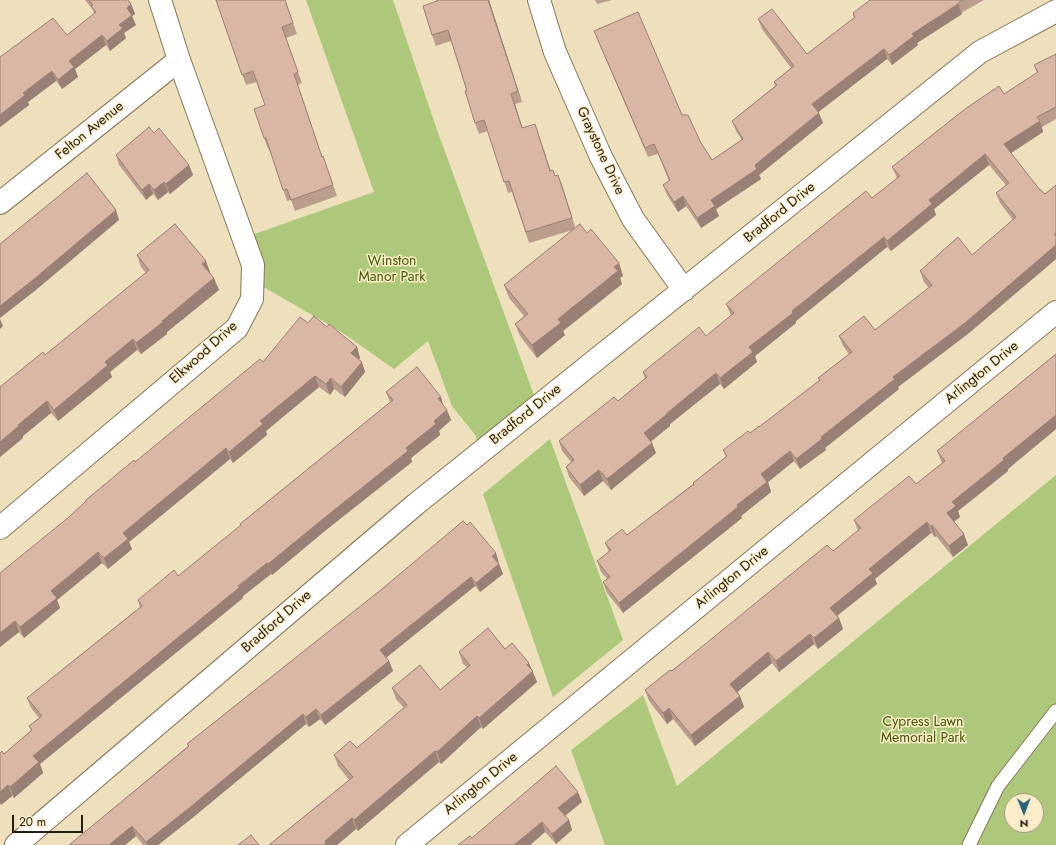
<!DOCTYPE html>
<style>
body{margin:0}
#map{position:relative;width:1056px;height:845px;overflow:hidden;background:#eee0bd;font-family:Jost,sans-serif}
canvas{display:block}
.north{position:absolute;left:1004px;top:793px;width:40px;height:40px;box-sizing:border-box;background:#fcedca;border:1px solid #a59a80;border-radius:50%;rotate:179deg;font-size:11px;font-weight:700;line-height:16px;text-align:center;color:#231e11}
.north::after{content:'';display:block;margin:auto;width:14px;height:18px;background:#29647c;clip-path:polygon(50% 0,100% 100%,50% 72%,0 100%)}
.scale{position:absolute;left:12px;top:815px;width:71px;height:18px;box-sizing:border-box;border:2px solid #231e11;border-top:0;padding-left:5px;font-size:12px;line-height:14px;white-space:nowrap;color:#231e11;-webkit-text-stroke:3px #fcedca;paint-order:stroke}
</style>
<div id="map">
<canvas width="1056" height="845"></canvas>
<div class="north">N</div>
<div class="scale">20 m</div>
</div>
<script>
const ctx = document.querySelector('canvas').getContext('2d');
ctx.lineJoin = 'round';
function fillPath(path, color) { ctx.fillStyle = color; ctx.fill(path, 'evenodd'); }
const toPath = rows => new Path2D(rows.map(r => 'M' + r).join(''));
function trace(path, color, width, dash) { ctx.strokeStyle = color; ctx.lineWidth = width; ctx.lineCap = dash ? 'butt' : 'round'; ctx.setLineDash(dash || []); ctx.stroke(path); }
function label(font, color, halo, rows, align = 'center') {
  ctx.font = font + ' Jost,sans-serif'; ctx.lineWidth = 3; ctx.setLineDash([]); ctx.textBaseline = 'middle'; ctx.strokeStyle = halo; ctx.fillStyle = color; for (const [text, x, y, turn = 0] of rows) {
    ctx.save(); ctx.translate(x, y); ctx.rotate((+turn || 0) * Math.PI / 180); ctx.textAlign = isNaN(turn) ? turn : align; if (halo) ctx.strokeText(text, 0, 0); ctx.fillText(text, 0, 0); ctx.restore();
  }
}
fillPath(toPath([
 [306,0,393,0,436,127,538,406,478,454,476,436,452,406,428,341,394,369,340,331,253,281,243,238,374,192],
 [550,439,623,640,553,697,483,494],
 [1056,475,1056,845,605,845,571,750,643,695,677,786],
 [1012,801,1036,801,1036,825,1012,825]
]), '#adc87b');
const lane = toPath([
 [969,845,998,786,1056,711]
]);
const street = toPath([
 [539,0,555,52,601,157,633,219,684,290],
 [0,203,179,60],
 [0,528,237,328,252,299,253,265,179,60,160,0],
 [16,845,416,504,980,52,1056,11],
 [407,845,1056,312]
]);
trace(lane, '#857758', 15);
trace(street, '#857758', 24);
trace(lane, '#fff', 13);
trace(street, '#fff', 22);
fillPath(toPath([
 [85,0,128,0,131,4,135,14,132,16,136,25,124,33,126,38,110,51,106,45,75,69,78,77,62,89,56,81,28,102,29,105,0,127,67,35,94,14,93,10],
 [216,0,285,0,297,34,286,38,302,83,298,85,322,157,327,167,337,196,295,211,291,200,287,201,269,149,268,149,254,109,265,105,257,82,246,85],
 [489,0,522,102,515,104,522,128,539,135,551,171,555,176,558,175,575,228,587,233,619,263,623,276,620,278,622,284,563,331,565,335,537,358,520,336,515,324,524,316,509,298,504,285,573,230,529,243,512,192,508,193,488,131,479,134,475,123,467,91,451,41,436,46,432,35,437,1],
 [595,0,612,0,597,4],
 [870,0,984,0,961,13,962,14,917,43,918,45,892,65,887,59,818,112,823,123,759,175,761,179,716,209,719,216,701,228,686,206,678,212,667,195,663,185,669,181,658,154,648,157,598,41,594,31,682,115,712,160,742,140,736,131,732,121,775,86,774,82,791,68,762,29,758,19,807,54,854,18,853,13],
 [1056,54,1056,119,1042,127,1043,132,1011,153,1040,190,1045,194,1056,185,1056,259,969,333,898,387,899,389,825,448,826,450,800,469,794,461,768,482,771,492,741,516,742,518,623,613,607,593,603,582,607,579,601,572,597,561,609,552,605,543,627,535,693,484,693,483,726,457,723,450,759,427,819,381,818,378,849,354,843,346,839,336,875,330,929,288,924,282,920,271,972,255,1013,220,1000,203,996,193,1006,185,989,165,934,209,936,215,891,251,887,247,796,321,796,323,755,356,757,362,724,389,720,384,670,424,670,426,650,441,652,443,656,453,611,490,603,481,584,496,569,477,566,467,571,462,562,451,559,441,618,401,645,379,643,372,706,336,731,315,726,304,872,198,897,178,892,167,1037,73,1034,65],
 [154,133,189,165,193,175,170,194,168,192,158,200,153,194,146,200,119,165,116,155],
 [137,255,210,272,219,290,167,332,167,334,141,354,137,350,110,372,112,377,58,421,51,413,23,436,23,438,0,457,45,355,146,273,141,267],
 [308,323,327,327,357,347,360,358,359,359,365,372,345,397,334,389,330,395,319,387,266,431,267,435,233,463,230,459,139,534,129,542,132,549,108,569,102,563,57,600,60,608,24,638,19,632,0,647,69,517,86,502,86,500,263,362],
 [1056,354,1056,429,1008,469,1008,471,958,511,960,517,954,522,968,545,953,557,936,536,935,537,931,533,875,579,877,584,837,616,839,618,843,629,818,649,814,644,779,672,772,663,737,692,740,696,744,707,695,746,673,719,667,724,649,701,645,690,833,551,858,531,854,520,916,484,942,463,937,451],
 [386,392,443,405,451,420,439,431,440,435,411,458,412,462,326,530,272,575,271,574,243,596,243,598,40,764,43,773,14,798,12,796,1,805,0,804,0,753,4,754,31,731,29,726,39,718,31,708,27,698,140,607,138,600,178,576,241,526,240,524,390,402],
 [499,563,499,564,503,574,480,592,475,586,386,658,389,661,393,671,325,725,320,719,309,727,306,724,191,819,158,845,143,845,136,836,125,845,69,845,188,746,187,744,382,589],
 [505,649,532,670,537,682,483,729,481,727,441,764,439,762,358,831,356,829,337,845,269,845,349,780,338,766,334,755,357,748,404,708,396,699,392,688,440,690,467,667,463,664,459,652],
 [582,802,565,816,569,820,572,830,556,844,545,832,530,845,458,845,472,838]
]), '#bb9d8e');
fillPath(toPath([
 [488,0,489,0,522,102,518,91],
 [131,4,135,14,132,16,136,25,124,33,126,38,110,51,107,41,119,25,127,8],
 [958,4,962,14,917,43,918,45,892,65,889,55,912,34],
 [102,35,106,45,75,69,78,77,62,89,58,80,69,61],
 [884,49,887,59,816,114,812,104],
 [52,71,56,81,28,102,29,105,0,127,0,115,23,93],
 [511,94,515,104,526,139,522,128],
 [819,113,823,123,759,175,761,179,716,209,719,216,701,228,697,218,711,200,755,165],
 [1040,121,1043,132,1008,155,1004,144],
 [985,154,989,165,934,209,936,215,891,251,887,241,929,200],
 [189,165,193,175,170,194,166,184],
 [558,175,562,185,576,229,572,218],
 [164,182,168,192,158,200,154,190],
 [149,184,153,194,146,200,142,190],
 [683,196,686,206,678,212,674,202],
 [116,210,119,220,36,290,0,318,0,306],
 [884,237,887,247,796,321,796,323,755,356,757,362,724,389,720,378,749,347,792,311],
 [1056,245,1056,259,969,333,898,387,899,389,825,448,826,450,800,469,796,459,821,437,893,377],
 [206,261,210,272,207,275,202,264],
 [619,263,623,276,620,278,622,284,563,331,565,335,537,358,532,345,558,319],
 [214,278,219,290,167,332,167,334,141,354,136,343],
 [0,319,3,326,0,329],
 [133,339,137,350,110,372,112,377,58,421,54,410,105,362],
 [357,347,360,358,355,364,351,353],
 [362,362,365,372,345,397,341,387],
 [716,373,720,384,670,424,670,426,648,444,644,433,666,414],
 [315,376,319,387,266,431,267,435,233,463,229,452,260,421],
 [331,378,334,389,330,395,326,384],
 [441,397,444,408,438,398],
 [47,401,51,413,23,436,23,438,0,457,0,442,18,425],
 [447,410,451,420,439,431,440,435,411,458,412,462,326,530,272,575,268,564,406,448,434,421],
 [1056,415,1056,429,1008,469,1008,471,958,511,960,517,951,524,947,513,952,502,1003,458],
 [652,443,656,453,611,490,607,479],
 [226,448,230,459,129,542,132,549,108,569,104,558,123,533],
 [790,451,794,461,768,482,771,492,741,516,742,518,623,613,619,603,737,505,761,474],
 [599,470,603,481,584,496,580,485],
 [927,522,931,533,875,579,877,584,834,618,830,608,869,569],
 [932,525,936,536,935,537,931,527],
 [964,534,968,545,953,557,949,546],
 [98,552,102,563,57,600,60,608,24,638,20,627,51,591],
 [496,553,499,563,496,566,492,556],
 [267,563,271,574,243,596,243,598,40,764,43,773,14,798,10,787,33,756],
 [499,564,503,574,480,592,476,583],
 [471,577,475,586,383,660,380,650],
 [839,618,843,629,818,649,814,638],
 [15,621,19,632,0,647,0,633],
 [810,634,814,644,779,672,776,661],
 [768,652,772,663,734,695,730,684],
 [389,661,393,671,325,725,321,715],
 [529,663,537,682,483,729,479,718],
 [740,696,744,707,695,746,691,735],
 [669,708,673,719,667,724,663,713],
 [316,709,320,719,309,727,306,717],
 [303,714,306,724,191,819,158,845,147,845,146,842],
 [477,716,481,727,441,764,437,752],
 [435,751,439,762,358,831,354,820],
 [8,785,12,796,1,805,0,802,0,792],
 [578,792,582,802,562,818,558,808],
 [352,818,356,829,337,845,324,845,325,841],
 [569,820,572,830,556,844,552,834],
 [542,822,545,832,530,845,514,845],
 [132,826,136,836,125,845,109,845]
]), '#997f74');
const building = toPath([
 [89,0,128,0,131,4,127,8,132,15,119,25,123,28,107,41,102,35,69,61,74,67,58,80,52,71,23,93,25,95,0,115,0,57,53,18,67,35,96,12,91,6,93,5,89,0],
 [216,0,285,0,293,23,282,27,298,72,294,74,322,157,323,156,333,185,291,200,287,189,283,190,266,138,264,138,254,109,265,105,253,71,242,75,216,0],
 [437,0,488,0,518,91,511,94,522,128,535,124,550,171,553,170,555,176,558,175,572,218,526,232,509,181,504,182,484,120,475,123,465,91,467,91,448,30,432,35,423,6,437,1,437,0],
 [870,0,963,0,958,3,958,4,912,34,914,36,889,55,884,49,812,104,819,113,755,165,757,169,711,200,715,206,697,218,683,196,674,202,663,185,670,180,654,144,645,148,594,31,638,12,682,115,688,115,701,143,712,160,743,139,732,121,777,85,774,82,794,66,758,19,772,9,807,54,855,17,853,13,870,0],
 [1056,54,1056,107,1037,117,1040,121,1004,144,1040,190,1041,190,1045,194,1056,185,1056,233,1054,234,1056,236,1056,245,965,323,893,377,895,379,821,437,822,439,796,459,790,451,761,474,767,482,737,505,738,507,619,603,603,582,610,577,597,561,611,550,605,543,622,529,627,535,694,484,693,483,727,456,723,450,748,431,750,433,759,426,759,427,820,380,818,378,852,352,839,336,864,316,875,330,932,285,920,271,958,237,972,255,1016,217,996,193,1009,183,985,154,929,200,932,204,887,241,884,237,792,311,793,313,749,347,753,352,720,378,716,373,666,414,666,415,644,433,652,443,607,479,599,470,580,485,566,467,574,460,559,441,614,397,618,401,647,377,643,372,699,327,706,336,734,313,726,304,866,191,872,198,900,176,892,167,965,109,999,86,1004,94,1038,72,1034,65,1056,54],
 [149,127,154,133,159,128,189,165,166,184,164,182,154,190,149,184,142,190,116,155,149,127],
 [87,173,116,210,33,280,0,306,0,244,87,173],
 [175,224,206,261,202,264,214,278,162,321,163,322,136,343,133,339,105,362,108,365,54,410,47,401,18,425,19,426,0,442,0,387,43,352,45,355,149,270,137,255,175,224],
 [580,224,587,233,591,229,619,263,614,267,618,271,558,319,561,323,532,345,515,324,528,314,504,285,580,224],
 [314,316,327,327,329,324,357,347,351,353,362,362,341,387,331,378,326,384,315,376,260,421,263,424,229,452,226,448,135,523,123,533,128,539,104,558,98,552,51,591,57,598,20,627,15,621,0,633,0,573,69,517,86,501,86,500,134,460,135,462,260,359,263,362,300,317,308,323,314,316],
 [1056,354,1056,415,1003,458,1004,460,952,502,956,506,947,513,964,534,949,546,932,525,931,527,927,522,869,569,873,573,830,608,839,618,814,638,810,634,776,661,768,652,730,684,740,696,691,735,669,708,663,713,645,690,670,670,672,671,827,545,833,551,861,528,854,520,909,476,916,484,945,461,937,451,1056,354],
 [417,367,441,397,438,398,447,410,434,421,436,424,406,448,408,451,323,519,268,564,267,563,238,586,240,587,33,756,39,762,10,787,8,785,0,792,0,753,2,751,4,754,32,730,29,726,42,716,27,698,142,606,138,600,174,570,178,576,241,525,240,524,393,400,386,392,417,367],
 [463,521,467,525,470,522,496,553,492,556,499,564,476,583,471,577,380,650,389,661,321,715,316,709,306,717,303,714,188,809,146,842,132,826,109,845,69,845,189,746,187,744,382,589,463,521],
 [488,628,505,649,512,643,529,663,527,665,533,671,479,718,477,716,437,752,435,751,354,820,352,818,325,841,326,843,324,845,269,845,353,777,334,755,350,741,357,748,407,705,392,688,420,665,440,690,470,665,459,652,488,628],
 [556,766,578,792,558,808,569,820,552,834,542,822,514,845,458,845,470,836,472,838,556,766],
 [251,835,259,845,238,845,251,835]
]);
fillPath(building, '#dab6a5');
trace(building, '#997f74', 1);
label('14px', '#231e11', '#fcedca', [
 ["Felton Avenue",90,131,-39],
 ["Graystone Drive",600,151,65],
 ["Bradford Drive",780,213,-39],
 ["Elkwood Drive",204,353,-42],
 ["Arlington Drive",982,373,-39],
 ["Bradford Drive",526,415,-39],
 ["Arlington Drive",732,578,-39],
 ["Bradford Drive",277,622,-41],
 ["Arlington Drive",481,784,-39]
]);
label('14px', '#425900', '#fcedca', [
 ["Winston",392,262],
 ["Manor Park",392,278],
 ["Cypress Lawn",923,723],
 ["Memorial Park",923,739]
]);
</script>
